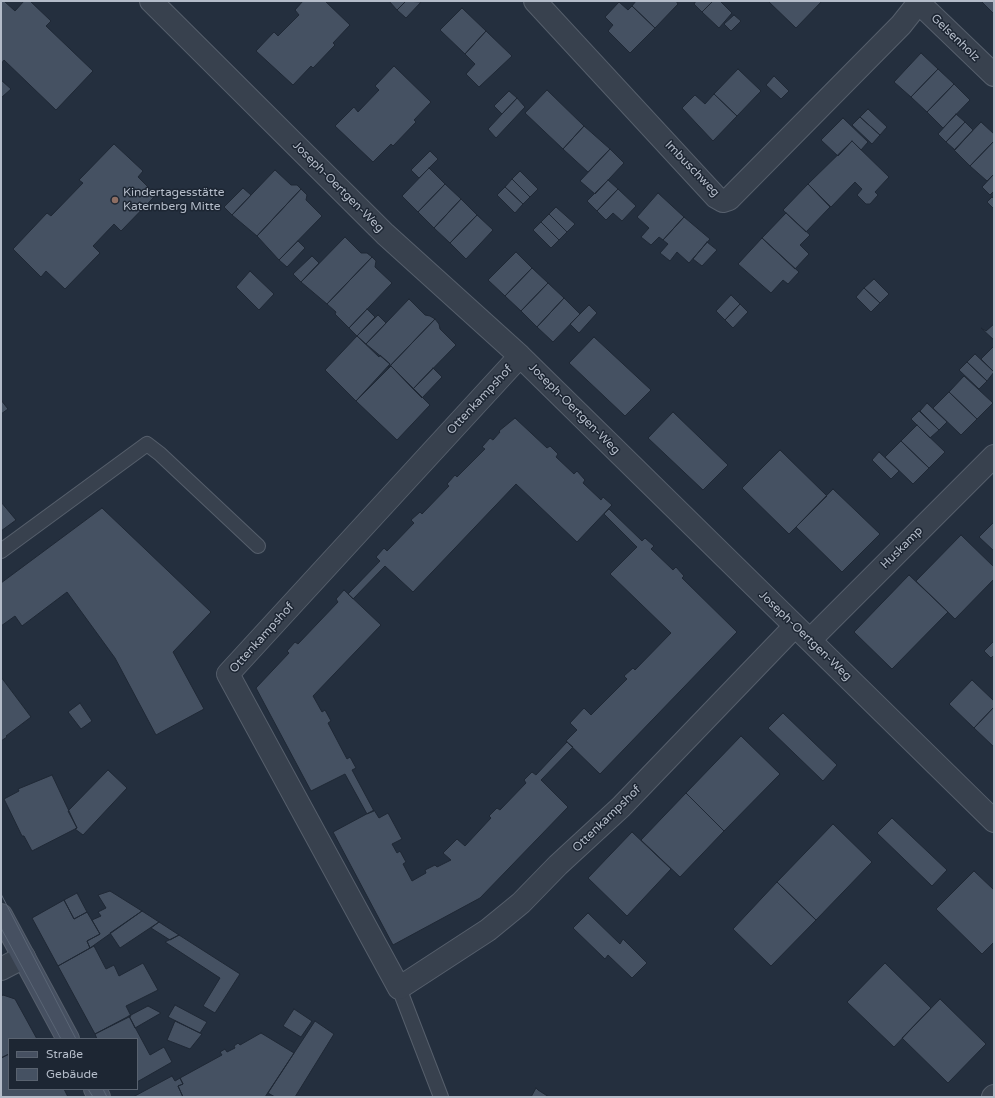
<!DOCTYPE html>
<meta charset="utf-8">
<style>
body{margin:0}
#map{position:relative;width:995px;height:1098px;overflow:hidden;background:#242f3e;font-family:"Varela Round",sans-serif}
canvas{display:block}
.frame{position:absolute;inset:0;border:2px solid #b4bcc9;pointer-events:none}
.legend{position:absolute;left:8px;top:1038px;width:130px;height:52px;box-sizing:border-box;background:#1d2633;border:1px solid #59626f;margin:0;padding:5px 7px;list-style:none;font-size:12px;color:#b4bcc9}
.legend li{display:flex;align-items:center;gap:8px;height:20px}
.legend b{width:20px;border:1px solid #59626f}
</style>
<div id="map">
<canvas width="995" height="1098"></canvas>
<div class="frame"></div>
<ul class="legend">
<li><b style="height:5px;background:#465061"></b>Straße</li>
<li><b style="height:11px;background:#455162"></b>Gebäude</li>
</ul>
</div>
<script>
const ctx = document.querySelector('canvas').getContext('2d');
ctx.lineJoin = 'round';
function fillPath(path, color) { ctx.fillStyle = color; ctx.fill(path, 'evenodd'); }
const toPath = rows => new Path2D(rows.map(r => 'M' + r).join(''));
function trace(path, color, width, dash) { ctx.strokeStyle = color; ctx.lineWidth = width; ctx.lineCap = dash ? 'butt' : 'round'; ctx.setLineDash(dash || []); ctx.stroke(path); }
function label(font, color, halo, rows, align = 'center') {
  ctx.font = font + ' "Varela Round",sans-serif'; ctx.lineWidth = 3; ctx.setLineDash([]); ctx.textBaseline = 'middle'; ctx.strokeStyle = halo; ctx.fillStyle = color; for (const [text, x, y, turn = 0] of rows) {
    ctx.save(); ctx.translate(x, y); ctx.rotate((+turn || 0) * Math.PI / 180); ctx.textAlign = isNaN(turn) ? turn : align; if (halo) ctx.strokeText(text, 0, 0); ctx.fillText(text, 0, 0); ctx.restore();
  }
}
const building = toPath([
 [1,1,4,1,15,11,24,1,30,1,51,21,46,26,93,71,56,110,4,60,1,64,1,1],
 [303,1,325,1,350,25,333,43,335,45,313,68,311,66,293,85,256,51,274,32,278,36,299,15,295,10,303,1],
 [389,1,406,1,397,10,389,1],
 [406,1,421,2,406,18,397,10,406,1],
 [636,1,676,1,678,4,655,28,632,6,636,1],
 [696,1,713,1,702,12,694,4,696,1],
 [713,1,720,1,732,13,719,28,702,12,713,1],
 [768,1,822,1,796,28,768,1],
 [981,1,994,1,994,12,993,13,981,1],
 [619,2,628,10,632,6,655,28,630,53,608,31,613,25,605,17,619,2],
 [462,8,486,31,465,54,440,30,462,8],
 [734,15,741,21,731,31,724,24,734,15],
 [486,31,512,56,479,87,466,74,475,64,465,54,486,31],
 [921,53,938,69,911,97,894,82,921,53],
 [394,66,431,102,414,120,416,122,393,146,391,144,373,162,335,126,354,107,358,112,379,90,375,86,394,66],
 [738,69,761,91,737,116,714,94,738,69],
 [938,69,954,84,927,112,911,97,938,69],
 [774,76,789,91,781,99,766,85,774,76],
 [1,80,11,89,2,97,1,96,1,80],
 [954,84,970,100,943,128,927,112,954,84],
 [547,90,584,126,563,149,525,113,547,90],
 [509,91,517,98,502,114,494,106,509,91],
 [714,94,737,116,713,141,682,108,695,95,705,104,714,94],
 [517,98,525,107,496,138,488,129,517,98],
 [868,109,887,127,880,135,860,117,868,109],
 [956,114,965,122,946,142,938,134,956,114],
 [860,117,880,135,872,144,852,125,860,117],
 [843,118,868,142,861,150,852,141,838,156,821,140,843,118],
 [965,122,973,130,955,150,946,142,965,122],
 [981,122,994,134,994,141,970,166,954,150,981,122],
 [584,126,610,149,588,172,563,149,584,126],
 [852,141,889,177,875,192,878,195,870,204,866,204,857,195,862,189,855,182,831,207,808,184,852,141],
 [994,141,994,174,987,181,970,166,994,141],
 [114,144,143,171,138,177,156,195,121,231,114,224,93,246,100,253,65,289,46,271,41,277,13,249,47,213,51,216,83,183,79,180,114,144],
 [610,149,624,163,595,194,580,181,610,149],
 [430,151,438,159,419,178,411,170,430,151],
 [429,168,445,184,418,212,402,196,429,168],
 [275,170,291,185,297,185,301,189,257,236,232,215,275,170],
 [520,171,538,189,530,197,512,179,520,171],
 [994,174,994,191,990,195,982,187,994,174],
 [512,179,530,197,523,204,505,187,512,179],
 [608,180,618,189,597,211,587,201,608,180],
 [445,184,461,199,434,228,418,212,445,184],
 [808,184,830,207,806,232,783,210,808,184],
 [505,187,523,204,515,213,497,195,505,187],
 [243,188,251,195,232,215,224,207,243,188],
 [301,189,307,195,306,200,322,216,279,260,257,236,301,189],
 [618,189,636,206,622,221,613,213,606,220,597,211,618,189],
 [658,193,684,217,663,240,659,237,651,245,641,237,649,228,637,217,658,193],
 [992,197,994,199,994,209,987,202,992,197],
 [461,199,477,215,450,243,434,228,461,199],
 [556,207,575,224,567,232,549,214,556,207],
 [786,213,810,235,800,245,809,254,795,269,762,238,786,213],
 [549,214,567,232,559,240,541,222,549,214],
 [477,215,493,230,466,259,450,243,477,215],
 [684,217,710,239,689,263,677,252,670,261,660,253,668,244,663,240,684,217],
 [541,222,559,240,551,248,533,230,541,222],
 [345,237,361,253,367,253,372,257,327,304,301,282,345,237],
 [762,238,799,272,788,284,783,280,771,293,738,264,762,238],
 [298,241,305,248,287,267,279,260,298,241],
 [707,242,717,250,702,266,693,259,707,242],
 [516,252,532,268,505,296,488,280,516,252],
 [312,256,319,263,301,282,293,274,312,256],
 [372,257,376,261,375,267,392,283,349,328,335,314,336,312,327,304,372,257],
 [532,268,548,283,521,311,505,296,532,268],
 [250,271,274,294,259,310,236,287,250,271],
 [874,279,889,294,880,303,864,288,874,279],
 [548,283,564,298,537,327,521,311,548,283],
 [864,288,880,303,871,312,856,297,864,288],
 [731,295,740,304,725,320,716,311,731,295],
 [564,298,580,314,553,342,537,327,564,298],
 [409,299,425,315,430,316,435,319,388,368,390,364,366,344,409,299],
 [740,304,748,312,733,328,725,320,740,304],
 [589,305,597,313,579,333,570,324,589,305],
 [367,309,375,317,357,336,349,328,367,309],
 [378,315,386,323,366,344,357,336,378,315],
 [435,319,439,324,440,329,456,345,413,389,391,366,388,368,435,319],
 [994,324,994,340,981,328,986,331,994,324],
 [357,336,379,357,380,355,390,364,356,401,325,370,357,336],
 [594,337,651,390,625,416,569,363,594,337],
 [994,346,994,372,981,359,994,346],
 [975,354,994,372,987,381,967,362,975,354],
 [967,362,987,381,979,389,959,370,967,362],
 [391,366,430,405,397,440,356,401,391,366],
 [433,368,442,377,422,398,413,389,433,368],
 [964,376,993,403,977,419,949,392,964,376],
 [949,392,977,419,961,435,933,408,949,392],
 [1,400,8,409,1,414,1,400],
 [927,403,947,422,939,430,920,411,927,403],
 [919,411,939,430,930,438,911,419,919,411],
 [673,412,728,465,703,490,648,438,673,412],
 [515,418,547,448,550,446,558,454,556,457,574,474,577,471,585,480,583,483,601,500,603,497,612,505,577,542,516,484,413,592,385,566,353,599,348,594,380,561,376,557,384,548,387,551,414,523,411,520,420,512,422,514,449,486,447,484,455,475,457,477,485,449,482,447,490,438,493,440,500,432,499,431,515,418],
 [917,425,945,452,929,468,901,441,917,425],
 [901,441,929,468,913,484,885,457,901,441],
 [780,450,827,496,789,534,742,488,780,450],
 [879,452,899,471,891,479,872,460,879,452],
 [833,489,880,534,842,572,796,527,833,489],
 [1,502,16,520,1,531,1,502],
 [102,508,211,612,173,652,204,709,156,735,115,658,67,592,22,626,15,616,1,626,1,583,102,508],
 [609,509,642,541,645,538,654,546,651,549,673,570,676,567,684,576,682,578,737,632,600,774,566,741,577,730,570,723,584,708,591,715,627,679,624,676,633,668,635,670,671,633,610,574,637,547,604,514,609,509],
 [994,522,994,551,979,537,994,522],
 [961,535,994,567,994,579,955,619,916,581,961,535],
 [909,575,948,612,892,669,854,632,909,575],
 [344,590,381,625,313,696,322,712,325,710,331,721,328,723,347,759,350,757,356,768,352,770,374,811,367,814,345,774,311,791,256,688,289,653,287,651,295,642,298,644,338,602,336,599,344,590],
 [994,641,994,655,991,658,984,651,994,641],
 [1,677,31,717,6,736,7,737,1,741,1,677],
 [972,680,994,701,994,707,974,728,949,704,972,680],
 [80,703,92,721,81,729,68,712,80,703],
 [994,707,994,747,974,728,994,707],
 [783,713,837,765,823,781,768,728,783,713],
 [741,736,780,774,724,831,686,793,741,736],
 [567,742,573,747,541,780,568,807,480,898,393,945,333,832,374,810,379,818,388,813,402,839,392,844,397,853,400,851,406,862,403,864,412,881,426,873,425,870,435,865,437,867,451,860,443,853,457,839,465,846,491,818,489,816,497,808,500,810,526,783,524,780,532,772,536,775,567,742],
 [108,770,127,788,83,835,75,829,77,828,68,811,108,770],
 [52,775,77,828,32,851,24,836,22,836,4,799,19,791,18,789,52,775],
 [686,793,724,831,680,877,641,840,686,793],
 [892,818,947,870,932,886,877,833,892,818],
 [833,824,872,862,816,920,777,882,833,824],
 [632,832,671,869,627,916,588,878,632,832],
 [974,871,994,890,994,942,982,954,936,909,974,871],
 [777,882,816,920,771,966,733,929,777,882],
 [110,891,142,911,90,948,87,941,100,934,92,920,101,916,98,912,106,908,98,895,110,891],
 [77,893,87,912,74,919,64,900,77,893],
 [64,900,74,919,87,912,100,934,87,941,90,948,58,966,32,918,64,900],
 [142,911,159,922,120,948,110,933,142,911],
 [588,913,620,944,623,939,647,963,632,978,608,955,605,959,573,928,588,913],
 [159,922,179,935,170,940,151,928,159,922],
 [179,935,240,974,215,1013,203,1006,220,978,165,942,179,935],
 [94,946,106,969,114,965,119,976,143,963,158,990,126,1006,131,1016,95,1034,58,966,94,946],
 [885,963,931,1008,894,1047,847,1002,885,963],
 [3,995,15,999,37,1039,9,1039,9,1054,1,1058,1,996,3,995],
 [940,999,986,1044,948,1083,902,1038,940,999],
 [175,1005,207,1022,200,1033,168,1017,175,1005],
 [148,1006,161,1013,135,1028,129,1016,148,1006],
 [294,1009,312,1021,301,1037,283,1026,294,1009],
 [129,1016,150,1055,164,1047,172,1062,137,1082,137,1039,97,1039,95,1034,129,1016],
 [175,1021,202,1034,190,1049,167,1040,175,1021],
 [315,1021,334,1034,295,1097,275,1097,268,1093,315,1021],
 [261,1033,294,1053,265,1097,183,1097,178,1086,183,1084,180,1078,222,1055,220,1052,225,1049,227,1052,235,1048,234,1046,238,1043,240,1045,261,1033],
 [9,1054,9,1089,64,1089,68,1097,1,1097,1,1058,9,1054],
 [172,1076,175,1081,180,1078,183,1084,178,1086,183,1097,133,1097,172,1076],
 [536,1088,538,1090,549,1097,531,1097,536,1088]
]);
fillPath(building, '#455162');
trace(building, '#1f2835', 1);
const lane = toPath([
 [1,551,147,444,160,454,258,546],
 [399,988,441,1097]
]);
const street = toPath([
 [151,1,385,234,520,356,994,821],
 [535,1,716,197,723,201,729,199,901,25,920,1],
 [917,1,994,75],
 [520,356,228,674,399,988,488,930,521,903,558,865,621,807,795,626],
 [810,640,994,456],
 [1,969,24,957],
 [993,1097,994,1096]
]);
const secondary = toPath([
 [1,915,68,1039],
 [95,1089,99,1097]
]);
trace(lane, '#565f6c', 16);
trace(street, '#565f6c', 24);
trace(secondary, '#565f6c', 24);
trace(lane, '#38414e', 14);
trace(street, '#38414e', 22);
trace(secondary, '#465061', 22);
trace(toPath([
 [1,894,76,1039],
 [1,928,61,1039],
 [88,1089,93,1097],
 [103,1089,107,1097]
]), '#5a6575', 1);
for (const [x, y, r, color] of [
 [115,200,4,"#8d6e63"]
]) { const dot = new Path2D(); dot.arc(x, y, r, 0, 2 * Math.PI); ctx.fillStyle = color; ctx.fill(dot); trace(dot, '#1d2633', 1.5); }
label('12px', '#b4bcc9', '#1d2633', [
 ["Gelsenholz",955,38,44],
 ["Imbuschweg",692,169,46],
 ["Joseph-Oertgen-Weg",338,187,45],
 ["Ottenkampshof",480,400,-47],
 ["Joseph-Oertgen-Weg",574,409,45],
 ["Huskamp",902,548,-45],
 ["Joseph-Oertgen-Weg",805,636,44],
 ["Ottenkampshof",262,638,-48],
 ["Ottenkampshof",607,819,-44]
]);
label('12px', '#b4bcc9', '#1d2633', [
 ["Kindertagesstätte",123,193],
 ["Katernberg Mitte",123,207]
], 'left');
</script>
